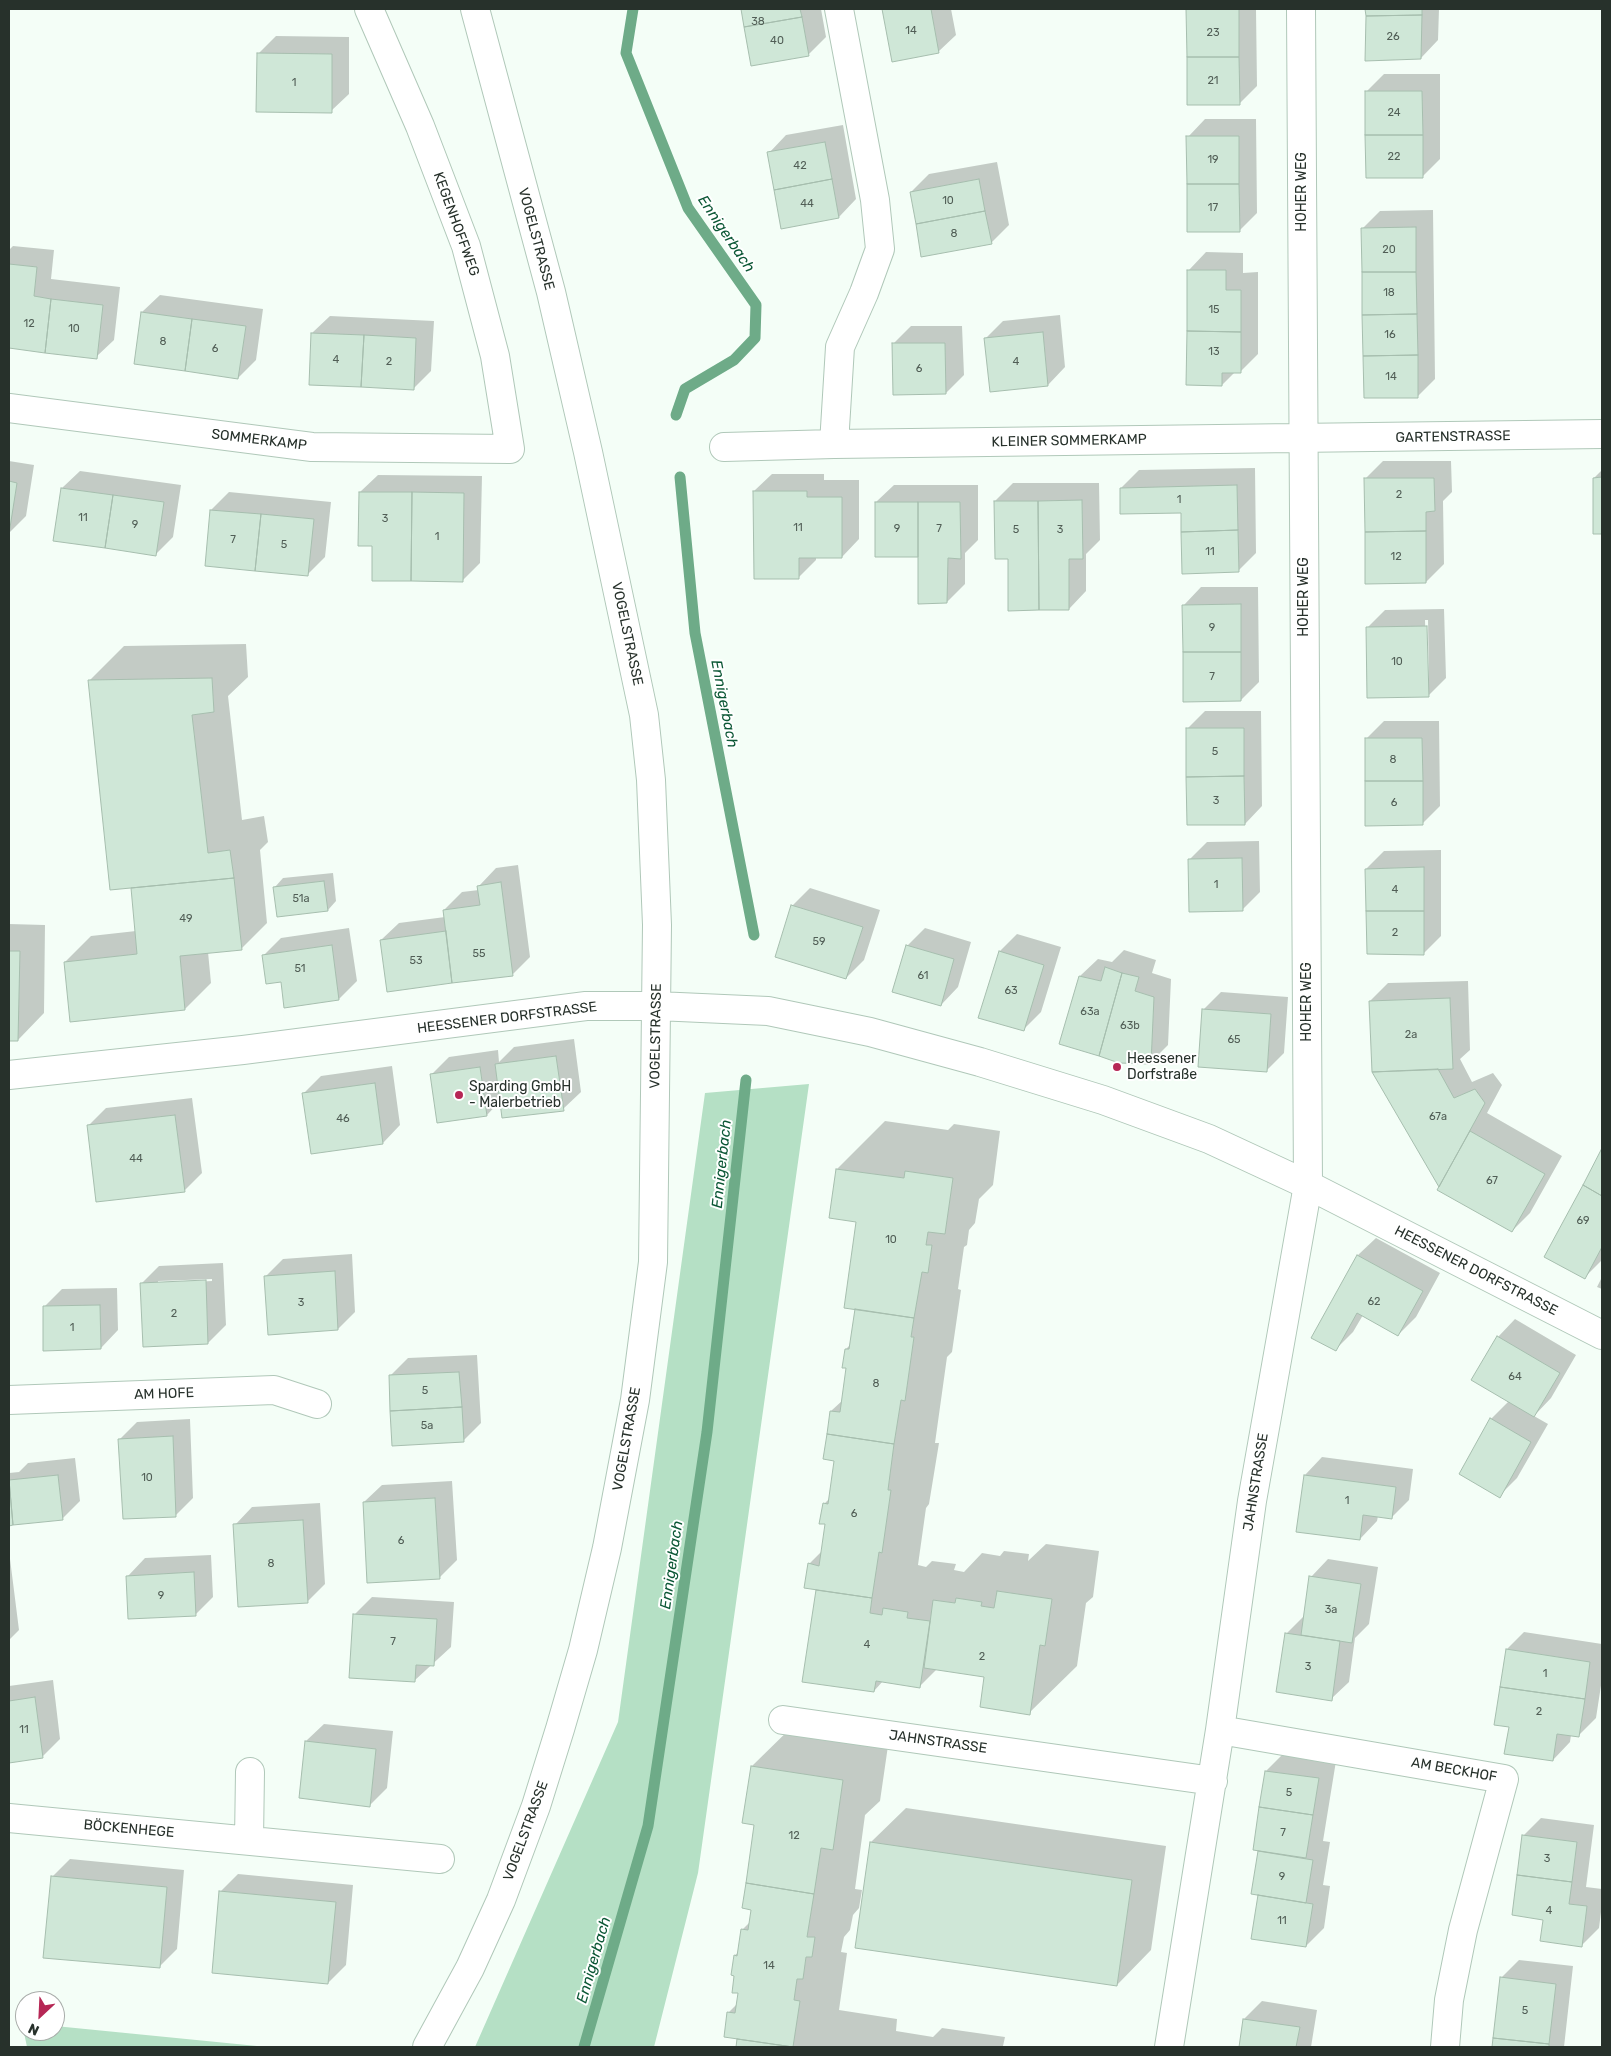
<!DOCTYPE html>
<meta charset="utf-8">
<style>
body{margin:0}
#map{position:relative;width:1611px;height:2056px;overflow:hidden;background:#f4fef7;font-family:Rubik,sans-serif}
canvas{display:block}
.frame{position:absolute;inset:0;border:10px solid #27312b;pointer-events:none}
.north{position:absolute;left:15px;top:1991px;width:50px;height:50px;box-sizing:border-box;background:#fff;border:1px solid #a9adaa;border-radius:50%;rotate:205deg;font-size:14px;font-weight:700;line-height:20px;text-align:center;color:#27312b}
.north::after{content:'';display:block;margin:auto;width:18px;height:22px;background:#b62755;clip-path:polygon(50% 0,100% 100%,50% 72%,0 100%)}
</style>
<div id="map">
<canvas width="1611" height="2056"></canvas>
<div class="frame"></div>
<div class="north">N</div>
</div>
<script>
const ctx = document.querySelector('canvas').getContext('2d');
ctx.lineJoin = 'round';
function fillPath(path, color) { ctx.fillStyle = color; ctx.fill(path, 'evenodd'); }
const toPath = rows => new Path2D(rows.map(r => 'M' + r).join(''));
function trace(path, color, width, dash) { ctx.strokeStyle = color; ctx.lineWidth = width; ctx.lineCap = dash ? 'butt' : 'round'; ctx.setLineDash(dash || []); ctx.stroke(path); }
function label(font, color, halo, rows, align = 'center') {
  ctx.font = font + ' Rubik,sans-serif'; ctx.lineWidth = 4; ctx.setLineDash([]); ctx.textBaseline = 'middle'; ctx.strokeStyle = halo; ctx.fillStyle = color; for (const [text, x, y, turn = 0] of rows) {
    ctx.save(); ctx.translate(x, y); ctx.rotate((+turn || 0) * Math.PI / 180); ctx.textAlign = isNaN(turn) ? turn : align; if (halo) ctx.strokeText(text, 0, 0); ctx.fillText(text, 0, 0); ctx.restore();
  }
}
fillPath(toPath([
 [809,1084,698,1873,654,2047,475,2047,618,1722,705,1093],
 [22,2023,25,2023,25,2031,55,2031,55,2026,267,2047,27,2047]
]), '#b5e0c5');
fillPath(toPath([
 [742,9,821,9,826,37,809,54,752,65],
 [884,9,951,9,956,35,938,52],
 [1188,9,1256,9,1257,86,1239,104],
 [1366,9,1439,9,1438,40,1421,58,1366,60],
 [276,36,349,37,349,94,331,111,258,54],
 [1384,74,1440,74,1440,159,1422,177,1366,92],
 [1205,119,1256,119,1257,213,1239,231,1188,137],
 [843,125,856,199,839,217,769,153,786,135],
 [997,162,1009,225,991,243,911,192,929,174],
 [1433,210,1435,379,1418,396,1363,228,1380,211],
 [13,246,54,250,51,279,120,287,114,340,96,357,9,347,9,250],
 [1206,252,1243,253,1243,273,1258,272,1258,354,1240,372,1235,372,1222,385,1189,270],
 [160,295,263,309,256,360,238,378,142,312],
 [1060,315,1065,367,1048,385,985,339,1003,321],
 [330,316,434,321,431,371,414,388,312,333],
 [911,326,962,326,964,375,946,393,893,344],
 [9,461,34,465,26,516,9,533],
 [1383,461,1451,461,1452,492,1443,501,1444,564,1426,582,1366,478],
 [1255,468,1256,553,1238,571,1182,512,1121,488,1139,470],
 [1602,470,1602,532,1594,532,1594,478],
 [80,471,181,485,173,537,156,554,62,488],
 [772,474,824,474,824,480,859,480,859,539,842,557,816,557,816,560,798,578,754,491],
 [378,475,482,476,480,563,462,581,374,545,360,492],
 [1013,483,1099,483,1100,540,1086,554,1086,591,1069,609,1009,558,995,501],
 [894,485,978,485,978,540,965,553,965,584,947,602,920,556,876,502],
 [229,492,331,502,325,557,308,574,211,510],
 [1201,587,1258,587,1259,682,1241,700,1184,605],
 [1444,609,1446,678,1428,696,1367,628,1385,610],
 [1425,620,1428,620,1429,680,1427,680],
 [246,644,248,677,228,696,242,820,264,816,268,842,260,850,267,923,241,949,208,952,211,983,185,1009,65,962,91,936,136,931,132,887,90,680,124,646],
 [1205,711,1261,711,1262,806,1245,824,1187,729],
 [1384,721,1439,721,1440,806,1422,824,1366,739],
 [1259,841,1260,892,1243,909,1189,860,1207,842],
 [1441,850,1441,936,1423,954,1366,869,1384,851],
 [518,865,530,957,512,975,381,940,399,923,445,917,444,910,462,892,479,890,479,886,496,868],
 [333,873,336,901,328,910,275,887,283,878],
 [810,888,880,910,864,960,846,978,792,906],
 [9,924,45,925,44,1013,18,1040,9,1040],
 [349,928,357,981,339,999,282,981,264,955,281,938],
 [925,928,971,942,958,987,941,1005,907,946],
 [1017,934,1061,947,1041,1012,1023,1030,1000,951],
 [1124,950,1156,960,1152,973,1171,979,1168,1045,1150,1063,1080,976,1098,959,1112,962],
 [1468,981,1470,1050,1460,1059,1472,1082,1493,1073,1502,1085,1487,1113,1562,1156,1530,1213,1512,1231,1440,1187,1370,1001,1388,983],
 [1221,992,1288,997,1284,1053,1266,1071,1203,1010],
 [574,1039,581,1092,563,1109,501,1100,487,1115,438,1122,431,1075,449,1057,498,1050,499,1062,514,1047],
 [392,1066,400,1125,383,1143,303,1094,321,1076],
 [192,1098,202,1173,184,1191,88,1126,106,1108],
 [885,1121,948,1130,954,1124,1000,1131,993,1185,979,1199,975,1223,969,1230,967,1245,964,1247,958,1289,961,1290,952,1352,947,1357,935,1443,939,1443,929,1504,926,1508,918,1565,926,1567,932,1561,956,1564,954,1570,964,1572,982,1553,1000,1556,1004,1551,1029,1554,1028,1561,1046,1544,1099,1551,1093,1597,1086,1603,1077,1666,1029,1713,985,1676,937,1669,920,1686,883,1681,874,1691,804,1681,817,1589,809,1564,822,1551,827,1523,824,1504,830,1498,835,1460,831,1411,843,1400,847,1367,846,1349,851,1344,856,1308,858,1221,830,1217,837,1169],
 [1602,1151,1602,1260,1584,1278,1545,1257],
 [1376,1238,1440,1273,1416,1317,1398,1335,1363,1315,1353,1332,1335,1350,1313,1337,1358,1255],
 [352,1254,355,1312,338,1329,265,1277,283,1259],
 [223,1263,226,1325,208,1343,141,1284,159,1266],
 [212,1279,212,1281,158,1284,158,1281],
 [1602,1277,1602,1289,1597,1287],
 [117,1288,118,1330,101,1348,44,1307,62,1289],
 [1515,1319,1576,1355,1551,1398,1534,1416,1548,1424,1517,1478,1499,1496,1491,1419,1509,1401,1498,1337],
 [477,1355,481,1423,463,1441,390,1376,408,1358],
 [190,1419,193,1498,176,1515,120,1439,137,1422],
 [1322,1457,1413,1469,1409,1500,1391,1518,1378,1516,1377,1521,1360,1539,1305,1475],
 [75,1458,80,1501,62,1519,9,1524,9,1473,19,1472,28,1463],
 [452,1481,457,1560,439,1578,364,1502,382,1485],
 [320,1503,325,1584,307,1602,235,1525,252,1507],
 [9,1551,19,1630,9,1640],
 [211,1555,213,1597,195,1615,128,1576,145,1558],
 [1328,1559,1378,1567,1369,1624,1355,1638,1349,1682,1331,1699,1286,1634,1304,1616,1311,1577],
 [372,1597,454,1602,451,1647,414,1681,354,1615],
 [1524,1632,1602,1644,1602,1679,1596,1718,1578,1736,1571,1735,1570,1742,1553,1760,1510,1726,1507,1649],
 [53,1680,60,1739,42,1757,9,1761,9,1686],
 [800,1719,890,1732,880,1801,865,1815,855,1889,862,1890,859,1908,853,1915,850,1930,844,1937,841,1952,847,1953,839,2010,897,2019,896,2031,933,2037,942,2028,1005,2037,1003,2046,1012,2047,737,2047,738,2038,728,2013,738,2003,739,1992,735,1955,739,1952,742,1930,750,1922,752,1908,756,1824,752,1766],
 [324,1724,393,1731,387,1788,369,1806,306,1741],
 [1284,1753,1336,1761,1323,1841,1330,1842,1323,1885,1330,1886,1324,1928,1306,1946,1259,1894,1253,1893,1259,1850,1266,1771],
 [906,1808,1166,1846,1151,1950,1117,1985,871,1842],
 [1541,1818,1594,1825,1586,1887,1602,1889,1602,1904,1599,1928,1582,1945,1544,1919,1523,1836],
 [70,1859,184,1870,177,1949,159,1967,52,1877],
 [238,1874,353,1885,346,1965,328,1983,220,1892],
 [1519,1960,1573,1966,1564,2047,1493,2047,1501,1978],
 [1262,2001,1317,2010,1311,2047,1240,2047,1244,2019]
]), '#0003');
trace(toPath([
 [633,9,626,53,688,208,756,305,755,338,734,360,685,389,676,415],
 [680,477,695,633,754,935],
 [584,2047,648,1826,707,1432,746,1080]
]), '#6eab88', 11);
const building = toPath([
 [741,9,800,9,802,17,744,27,741,9],
 [882,9,931,9,939,53,892,62,882,9],
 [1186,9,1239,9,1239,57,1187,57,1186,9],
 [1365,9,1422,9,1422,15,1366,16,1365,9],
 [1422,15,1421,59,1365,61,1366,16,1422,15],
 [802,17,809,56,751,66,744,27,802,17],
 [257,53,332,54,332,113,256,112,257,53],
 [1187,57,1239,57,1240,105,1187,105,1187,57],
 [1365,91,1422,91,1423,135,1365,135,1365,91],
 [1365,135,1423,135,1423,178,1366,178,1365,135],
 [1186,136,1239,136,1239,184,1187,184,1186,136],
 [825,142,832,179,774,190,767,152,825,142],
 [832,179,839,218,781,229,774,190,832,179],
 [979,179,985,211,916,224,910,192,979,179],
 [1187,184,1239,184,1240,232,1187,232,1187,184],
 [985,211,992,244,921,257,916,224,985,211],
 [1416,227,1416,272,1362,272,1361,228,1416,227],
 [9,264,37,267,34,296,51,299,45,353,9,348,9,264],
 [1187,270,1226,270,1226,290,1241,290,1241,332,1187,331,1187,270],
 [1362,272,1416,272,1417,314,1362,315,1362,272],
 [51,299,103,305,97,359,45,353,51,299],
 [141,312,192,319,185,371,134,364,141,312],
 [1417,314,1418,355,1363,356,1362,315,1417,314],
 [192,319,246,326,238,379,185,371,192,319],
 [1187,331,1241,332,1241,373,1222,373,1222,386,1186,385,1187,331],
 [1043,332,1048,386,990,392,984,338,1043,332],
 [311,333,364,335,361,387,309,385,311,333],
 [364,335,416,338,414,390,361,387,364,335],
 [892,343,945,343,946,394,893,395,892,343],
 [1418,355,1418,398,1364,398,1363,356,1418,355],
 [1602,477,1602,534,1593,534,1593,478,1602,477],
 [1364,478,1434,478,1435,511,1426,512,1426,531,1365,532,1364,478],
 [9,481,17,483,9,534,9,481],
 [1237,485,1238,530,1181,532,1181,513,1120,514,1120,488,1237,485],
 [61,488,113,495,105,548,53,541,61,488],
 [753,491,807,491,807,497,842,497,842,558,799,558,799,579,754,579,753,491],
 [359,492,412,492,411,581,372,581,372,546,358,546,359,492],
 [412,492,464,493,463,582,411,581,412,492],
 [113,495,164,502,156,556,105,548,113,495],
 [1082,500,1083,559,1069,559,1069,610,1039,610,1038,501,1082,500],
 [994,501,1038,501,1039,610,1008,611,1008,559,995,559,994,501],
 [875,502,918,502,918,557,875,557,875,502],
 [918,502,960,502,961,559,948,558,947,603,918,604,918,502],
 [210,510,261,514,255,571,205,566,210,510],
 [261,514,314,519,308,576,255,571,261,514],
 [1238,530,1239,572,1182,574,1181,532,1238,530],
 [1426,531,1426,583,1365,584,1365,532,1426,531],
 [1241,604,1241,652,1183,652,1182,605,1241,604],
 [1427,626,1429,697,1367,698,1366,627,1427,626],
 [1183,652,1241,652,1241,701,1183,702,1183,652],
 [212,678,214,712,192,715,208,853,230,850,234,878,110,890,88,680,212,678],
 [1186,728,1244,728,1244,776,1186,777,1186,728],
 [1365,738,1422,738,1423,781,1365,781,1365,738],
 [1244,776,1245,825,1187,825,1186,777,1244,776],
 [1365,781,1423,781,1423,825,1365,826,1365,781],
 [1242,858,1243,911,1189,912,1188,859,1242,858],
 [1424,867,1424,911,1366,911,1365,869,1424,867],
 [234,878,242,950,180,956,185,1010,70,1022,64,962,137,954,131,888,234,878],
 [324,881,328,911,277,917,273,887,324,881],
 [501,882,513,976,452,983,443,910,480,905,477,886,501,882],
 [791,905,863,927,846,979,775,957,791,905],
 [1366,911,1424,911,1424,955,1367,954,1366,911],
 [446,931,452,983,387,992,380,940,446,931],
 [332,945,339,1000,284,1008,281,982,266,984,262,955,332,945],
 [906,945,954,959,941,1006,892,992,906,945],
 [9,951,20,951,18,1041,9,1041,9,951],
 [999,951,1044,965,1024,1031,978,1018,999,951],
 [1105,967,1122,973,1099,1056,1059,1044,1079,976,1101,981,1105,967],
 [1122,973,1139,977,1135,991,1154,997,1151,1064,1119,1063,1099,1056,1122,973],
 [1450,998,1453,1069,1372,1072,1369,1001,1450,998],
 [1202,1009,1271,1014,1267,1072,1198,1067,1202,1009],
 [556,1056,564,1111,502,1118,495,1064,556,1056],
 [480,1067,487,1116,437,1123,430,1074,480,1067],
 [1438,1069,1454,1098,1475,1089,1485,1103,1439,1187,1372,1072,1438,1069],
 [375,1083,383,1144,311,1154,302,1093,375,1083],
 [175,1115,185,1192,96,1202,87,1125,175,1115],
 [1470,1131,1545,1174,1512,1232,1437,1190,1470,1131],
 [1602,1148,1602,1196,1583,1185,1602,1148],
 [836,1169,904,1178,905,1171,953,1178,945,1234,928,1232,926,1245,932,1245,928,1273,922,1272,914,1318,844,1308,856,1222,829,1218,836,1169],
 [1583,1185,1602,1196,1602,1247,1585,1279,1544,1257,1583,1185],
 [1357,1255,1423,1291,1398,1336,1357,1313,1336,1351,1311,1338,1357,1255],
 [335,1271,338,1330,268,1335,264,1276,335,1271],
 [206,1280,208,1344,143,1347,140,1283,206,1280],
 [100,1305,101,1349,43,1351,43,1306,100,1305],
 [855,1309,914,1318,911,1337,914,1337,905,1401,901,1400,894,1444,827,1434,830,1411,840,1412,846,1368,842,1368,845,1349,849,1349,855,1309],
 [1497,1336,1560,1373,1534,1417,1471,1380,1497,1336],
 [459,1372,462,1407,390,1411,389,1375,459,1372],
 [462,1407,464,1442,392,1446,390,1411,462,1407],
 [1490,1418,1531,1442,1500,1498,1459,1474,1490,1418],
 [827,1434,894,1444,888,1490,891,1490,882,1553,879,1552,872,1598,804,1588,808,1563,819,1566,825,1524,819,1524,823,1503,828,1504,834,1461,823,1459,827,1434],
 [173,1436,176,1517,123,1519,118,1439,173,1436],
 [58,1475,63,1520,13,1525,9,1480,58,1475],
 [1304,1475,1396,1487,1392,1519,1363,1515,1360,1540,1296,1532,1304,1475],
 [9,1480,13,1525,9,1526,9,1480],
 [435,1498,440,1579,367,1583,363,1502,435,1498],
 [303,1520,308,1603,238,1607,233,1524,303,1520],
 [194,1572,196,1616,128,1619,126,1576,194,1572],
 [1309,1576,1361,1584,1352,1643,1301,1635,1309,1576],
 [816,1590,872,1598,870,1613,882,1615,883,1608,908,1612,907,1618,930,1621,920,1688,876,1681,874,1692,802,1682,816,1590],
 [997,1591,1052,1599,1045,1646,1040,1645,1030,1715,980,1707,984,1677,924,1668,933,1600,955,1603,956,1598,982,1602,981,1606,994,1608,997,1591],
 [353,1614,437,1619,434,1666,416,1665,415,1682,349,1678,353,1614],
 [1285,1633,1340,1641,1332,1701,1276,1692,1285,1633],
 [1506,1649,1590,1662,1585,1699,1500,1687,1506,1649],
 [1500,1687,1585,1699,1579,1737,1557,1734,1553,1761,1504,1754,1509,1727,1494,1725,1500,1687],
 [35,1697,43,1758,9,1763,9,1701,35,1697],
 [305,1741,376,1749,370,1807,299,1798,305,1741],
 [751,1766,843,1780,833,1850,821,1848,814,1894,746,1883,754,1825,742,1823,751,1766],
 [1265,1771,1319,1778,1313,1815,1259,1807,1265,1771],
 [1259,1807,1313,1815,1306,1858,1253,1850,1259,1807],
 [1522,1835,1577,1842,1572,1882,1517,1875,1522,1835],
 [870,1842,1132,1880,1117,1986,855,1948,870,1842],
 [1258,1851,1313,1860,1306,1903,1251,1894,1258,1851],
 [1517,1875,1572,1882,1569,1904,1587,1906,1582,1947,1540,1941,1543,1920,1512,1915,1517,1875],
 [51,1876,167,1887,160,1968,43,1958,51,1876],
 [746,1883,814,1894,807,1937,815,1937,812,1957,806,1957,803,1979,797,1979,794,2000,800,2001,793,2047,724,2037,727,2012,735,2013,738,1993,732,1993,734,1976,731,1975,734,1955,737,1956,741,1929,748,1930,751,1910,742,1908,746,1883],
 [219,1891,336,1902,328,1984,212,1973,219,1891],
 [1258,1895,1313,1904,1306,1947,1251,1939,1258,1895],
 [1500,1977,1556,1984,1549,2044,1493,2038,1500,1977],
 [1243,2019,1300,2027,1296,2047,1239,2047,1243,2019],
 [1493,2038,1549,2044,1549,2047,1492,2047,1493,2038],
 [737,2039,793,2047,736,2047,737,2039]
]);
fillPath(building, '#cfe7d7');
trace(building, '#a6beae', 1);
const minor = toPath([
 [9,408,312,447,510,449,495,356,466,246,420,126,369,9],
 [834,444,840,347,864,293,880,249,875,200,839,9],
 [724,447,834,444,1602,434],
 [9,1075,243,1050,586,1006,657,1006],
 [9,1400,274,1390,317,1404],
 [783,1720,1213,1781],
 [1220,1730,1504,1779,1463,1930,1449,2000,1445,2047],
 [9,1818,440,1859],
 [249,1840,250,1772],
 [1169,2047,1220,1730,1252,1501,1308,1185,1301,9]
]);
const tertiary = toPath([
 [657,1006,768,1011,870,1032,980,1062,1103,1100,1209,1139,1308,1185,1602,1335],
 [427,2047,470,1968,501,1900,536,1806,560,1729,583,1650,607,1548,635,1400,653,1262,657,925,651,780,644,715,588,452,551,292,475,9]
]);
trace(minor, '#b0c8b9', 30);
trace(tertiary, '#b0c8b9', 30);
trace(minor, '#fff', 28);
trace(tertiary, '#fff', 28);
for (const [x, y, r, color] of [
 [1117,1067,5,"#b62755"],
 [459,1095,5,"#b62755"]
]) { const dot = new Path2D(); dot.arc(x, y, r, 0, 2 * Math.PI); ctx.fillStyle = color; ctx.fill(dot); trace(dot, '#fff', 2); }
label('11px', '#515e56', null, [
 ["38",758,22],
 ["14",911,31],
 ["23",1213,33],
 ["26",1393,37],
 ["40",777,41],
 ["21",1213,81],
 ["1",294,83],
 ["24",1394,113],
 ["22",1394,157],
 ["19",1213,160],
 ["42",800,166],
 ["10",948,201],
 ["44",807,204],
 ["17",1213,208],
 ["8",954,234],
 ["20",1389,250],
 ["18",1389,293],
 ["15",1214,310],
 ["12",29,324],
 ["10",74,329],
 ["16",1390,335],
 ["8",163,342],
 ["6",215,349],
 ["13",1214,352],
 ["4",336,360],
 ["2",389,362],
 ["4",1016,362],
 ["6",919,369],
 ["14",1391,377],
 ["2",1399,495],
 ["1",1179,500],
 ["11",83,518],
 ["3",385,519],
 ["9",135,525],
 ["11",798,528],
 ["9",897,529],
 ["7",939,529],
 ["5",1016,530],
 ["3",1060,530],
 ["1",437,537],
 ["7",233,540],
 ["5",284,545],
 ["11",1210,552],
 ["12",1396,557],
 ["9",1212,628],
 ["10",1397,662],
 ["7",1212,677],
 ["5",1215,752],
 ["8",1393,760],
 ["3",1216,801],
 ["6",1394,803],
 ["1",1216,885],
 ["4",1395,890],
 ["51a",301,899],
 ["49",186,919],
 ["2",1395,933],
 ["59",819,942],
 ["55",479,954],
 ["53",416,961],
 ["51",300,969],
 ["61",923,976],
 ["63",1011,991],
 ["63a",1090,1012],
 ["63b",1130,1026],
 ["2a",1411,1035],
 ["65",1234,1040],
 ["67a",1438,1117],
 ["46",343,1119],
 ["44",136,1159],
 ["67",1492,1181],
 ["69",1583,1221],
 ["10",891,1240],
 ["62",1374,1302],
 ["3",301,1303],
 ["2",174,1314],
 ["1",72,1328],
 ["64",1515,1377],
 ["8",876,1384],
 ["5",425,1391],
 ["5a",427,1426],
 ["10",147,1478],
 ["1",1347,1501],
 ["6",854,1514],
 ["6",401,1541],
 ["8",271,1564],
 ["9",161,1596],
 ["3a",1331,1610],
 ["7",393,1642],
 ["4",867,1645],
 ["2",982,1657],
 ["3",1308,1667],
 ["1",1545,1674],
 ["2",1539,1712],
 ["11",24,1730],
 ["5",1289,1793],
 ["7",1283,1833],
 ["12",794,1836],
 ["3",1547,1859],
 ["9",1282,1877],
 ["4",1549,1911],
 ["11",1282,1921],
 ["14",769,1966],
 ["5",1525,2011]
]);
label('14px', '#27312b', '#fff', [
 ["HOHER WEG",1302,192,-90],
 ["KEGENHOFFWEG",456,224,70],
 ["VOGELSTRASSE",536,239,75],
 ["GARTENSTRASSE",1453,437,-1],
 ["SOMMERKAMP",259,440,7],
 ["KLEINER SOMMERKAMP",1069,441,-1],
 ["HOHER WEG",1304,597,-90],
 ["VOGELSTRASSE",627,634,78],
 ["HOHER WEG",1307,1002,-90],
 ["HEESSENER DORFSTRASSE",507,1018,-7],
 ["VOGELSTRASSE",656,1036,-89],
 ["HEESSENER DORFSTRASSE",1476,1271,27],
 ["AM HOFE",164,1394,-2],
 ["VOGELSTRASSE",627,1439,-80],
 ["JAHNSTRASSE",1256,1482,-81],
 ["JAHNSTRASSE",938,1742,8],
 ["AM BECKHOF",1454,1770,10],
 ["BÖCKENHEGE",129,1829,5],
 ["VOGELSTRASSE",526,1831,-70]
]);
label('14px', '#27312b', '#fff', [
 ["Heessener",1127,1059],
 ["Dorfstraße",1127,1075],
 ["Sparding GmbH",469,1087],
 ["- Malerbetrieb",469,1103]
], 'left');
label('italic 15px', '#0b5735', '#fff', [
 ["Ennigerbach",726,234,56],
 ["Ennigerbach",724,704,79],
 ["Ennigerbach",722,1164,-84],
 ["Ennigerbach",672,1565,-82],
 ["Ennigerbach",594,1960,-74]
]);
</script>
